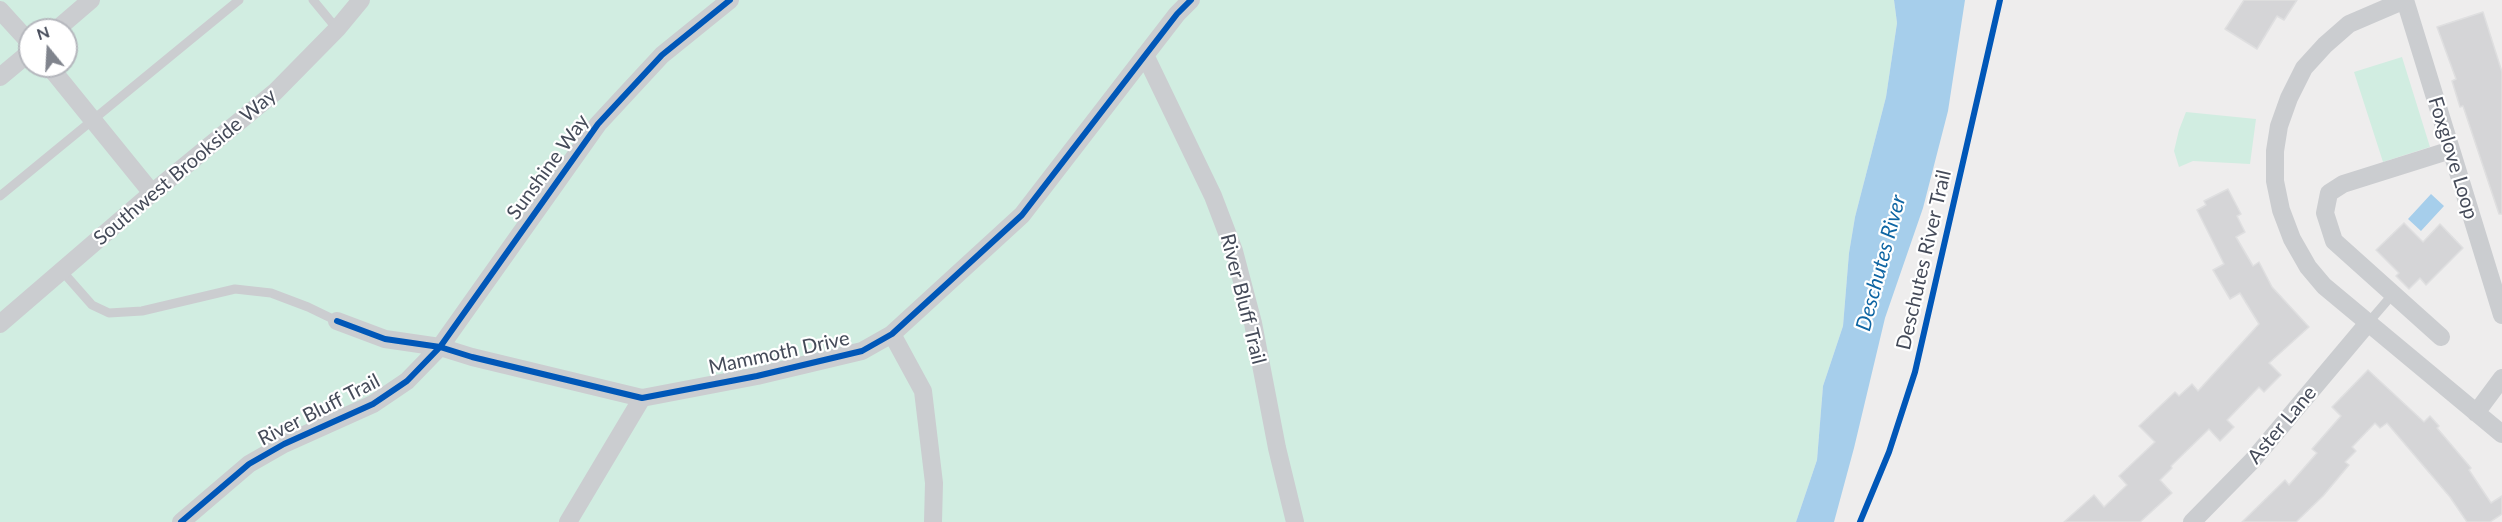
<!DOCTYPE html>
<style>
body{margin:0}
#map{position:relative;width:2502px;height:522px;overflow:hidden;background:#eeeded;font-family:Lato,sans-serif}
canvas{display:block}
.north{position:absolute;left:18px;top:18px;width:60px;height:60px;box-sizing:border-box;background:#fff;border:2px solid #b5b7bd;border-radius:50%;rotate:342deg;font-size:16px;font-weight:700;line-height:24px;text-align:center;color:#454b59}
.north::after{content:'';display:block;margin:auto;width:21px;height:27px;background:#80848d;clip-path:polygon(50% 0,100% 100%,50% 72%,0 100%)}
</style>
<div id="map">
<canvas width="2502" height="522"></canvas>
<div class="north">N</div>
</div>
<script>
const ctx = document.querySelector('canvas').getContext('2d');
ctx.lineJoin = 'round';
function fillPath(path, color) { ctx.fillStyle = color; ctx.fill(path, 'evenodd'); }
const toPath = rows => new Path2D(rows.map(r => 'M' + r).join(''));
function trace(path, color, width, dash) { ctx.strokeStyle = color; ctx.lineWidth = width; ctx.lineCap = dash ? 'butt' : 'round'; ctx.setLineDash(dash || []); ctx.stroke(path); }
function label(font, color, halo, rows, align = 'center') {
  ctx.font = font + ' Lato,sans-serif'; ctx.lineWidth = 4.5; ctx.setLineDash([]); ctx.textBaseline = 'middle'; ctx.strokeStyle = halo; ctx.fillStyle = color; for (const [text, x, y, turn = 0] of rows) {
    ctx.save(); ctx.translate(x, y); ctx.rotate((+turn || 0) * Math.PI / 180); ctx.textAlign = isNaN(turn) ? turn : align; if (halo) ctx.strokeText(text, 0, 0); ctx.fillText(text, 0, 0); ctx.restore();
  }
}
fillPath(toPath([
 [0,0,1894,0,1897,23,1886,97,1855,217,1849,253,1843,326,1823,386,1817,460,1796,522,0,522],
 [30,30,66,30,66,66,30,66],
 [2402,57,2430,147,2383,162,2354,72],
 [2186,112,2256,119,2250,164,2193,161,2179,167,2174,151,2179,130]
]), '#d1ede1');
fillPath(toPath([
 [1894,0,1965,0,1948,111,1923,208,1885,318,1854,448,1834,522,1796,522,1817,460,1823,386,1843,326,1849,253,1855,217,1886,97,1897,23],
 [2431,194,2444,206,2421,231,2408,219]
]), '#a6ceeb');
const building = toPath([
 [2244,0,2297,0,2284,20,2277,16,2257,49,2225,29,2244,0],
 [2483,12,2502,72,2502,214,2499,214,2463,106,2460,107,2452,81,2456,79,2437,27,2483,12],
 [2228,189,2241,214,2237,216,2245,232,2236,237,2253,266,2259,262,2272,287,2309,327,2269,363,2281,375,2264,392,2259,387,2227,420,2234,427,2220,441,2209,429,2171,466,2172,468,2160,480,2172,493,2140,522,2064,522,2094,495,2104,507,2127,485,2119,476,2155,442,2139,426,2175,392,2179,396,2192,384,2198,391,2259,324,2240,293,2230,299,2213,270,2224,264,2197,210,2206,205,2204,201,2228,189],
 [2404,223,2423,242,2440,224,2463,248,2426,285,2420,278,2409,289,2396,276,2399,273,2376,250,2404,223],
 [2368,370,2424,422,2430,416,2439,426,2437,428,2471,468,2469,470,2491,503,2502,496,2502,514,2490,522,2467,522,2450,497,2387,423,2380,428,2375,423,2352,447,2356,451,2345,462,2349,465,2323,496,2296,522,2242,522,2285,480,2289,485,2317,453,2312,449,2341,416,2332,407,2368,370]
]);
fillPath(building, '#d5d5d7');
trace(building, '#dfdfe0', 1.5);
trace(toPath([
 [313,0,337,29],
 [0,196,239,0],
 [62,271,92,305,109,313,142,311,235,289,271,293,308,307,337,321],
 [2368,323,2393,294]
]), '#cbcdd0', 9);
trace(toPath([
 [2405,0,2349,24,2325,45,2304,68,2289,98,2279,126,2275,151,2275,181,2281,210,2292,239,2308,267,2324,286,2502,434],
 [2405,0,2502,315],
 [0,10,30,43],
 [56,30,91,0],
 [1145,55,1213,196,1234,251,1253,323,1277,448,1295,522],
 [49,66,152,193],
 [0,77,30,52],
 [337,321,385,339,440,347,472,357,642,398,757,376,862,351,892,334,1022,215,1177,14,1191,0],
 [0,324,152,193,275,92,337,29,361,0],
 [892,334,923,391,934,483,933,522],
 [2441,337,2334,241,2325,213,2329,193,2343,184,2451,150],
 [2476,413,2502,378],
 [181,522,249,464,284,444,373,404,407,381,440,347,598,124,662,55,730,0],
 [568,522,642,398],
 [2192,522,2252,461,2368,323]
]), '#cbcdd0', 18);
trace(toPath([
 [337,321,385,339,440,347,472,357,642,398,757,376,862,351,892,334,1022,215,1177,14,1191,0],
 [181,522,249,464,284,444,373,404,407,381,440,347,598,124,662,55,730,0],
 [1860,522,1889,452,1915,372,2000,0]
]), '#0057b8', 6);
label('20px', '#454b59', '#fff', [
 ["Foxglove Loop",2453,158,73],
 ["Southwest Brookside Way",185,167,-40],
 ["Sunshine Way",548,167,-54],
 ["Deschutes River Trail",1924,260,-77],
 ["River Bluff Trail",1243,299,76],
 ["Mammoth Drive",779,353,-12],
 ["River Bluff Trail",319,410,-27],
 ["Aster Lane",2282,425,-50]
]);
label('italic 21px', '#0e65a3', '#fff', [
 ["Deschutes River",1881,263,-75]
]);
</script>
